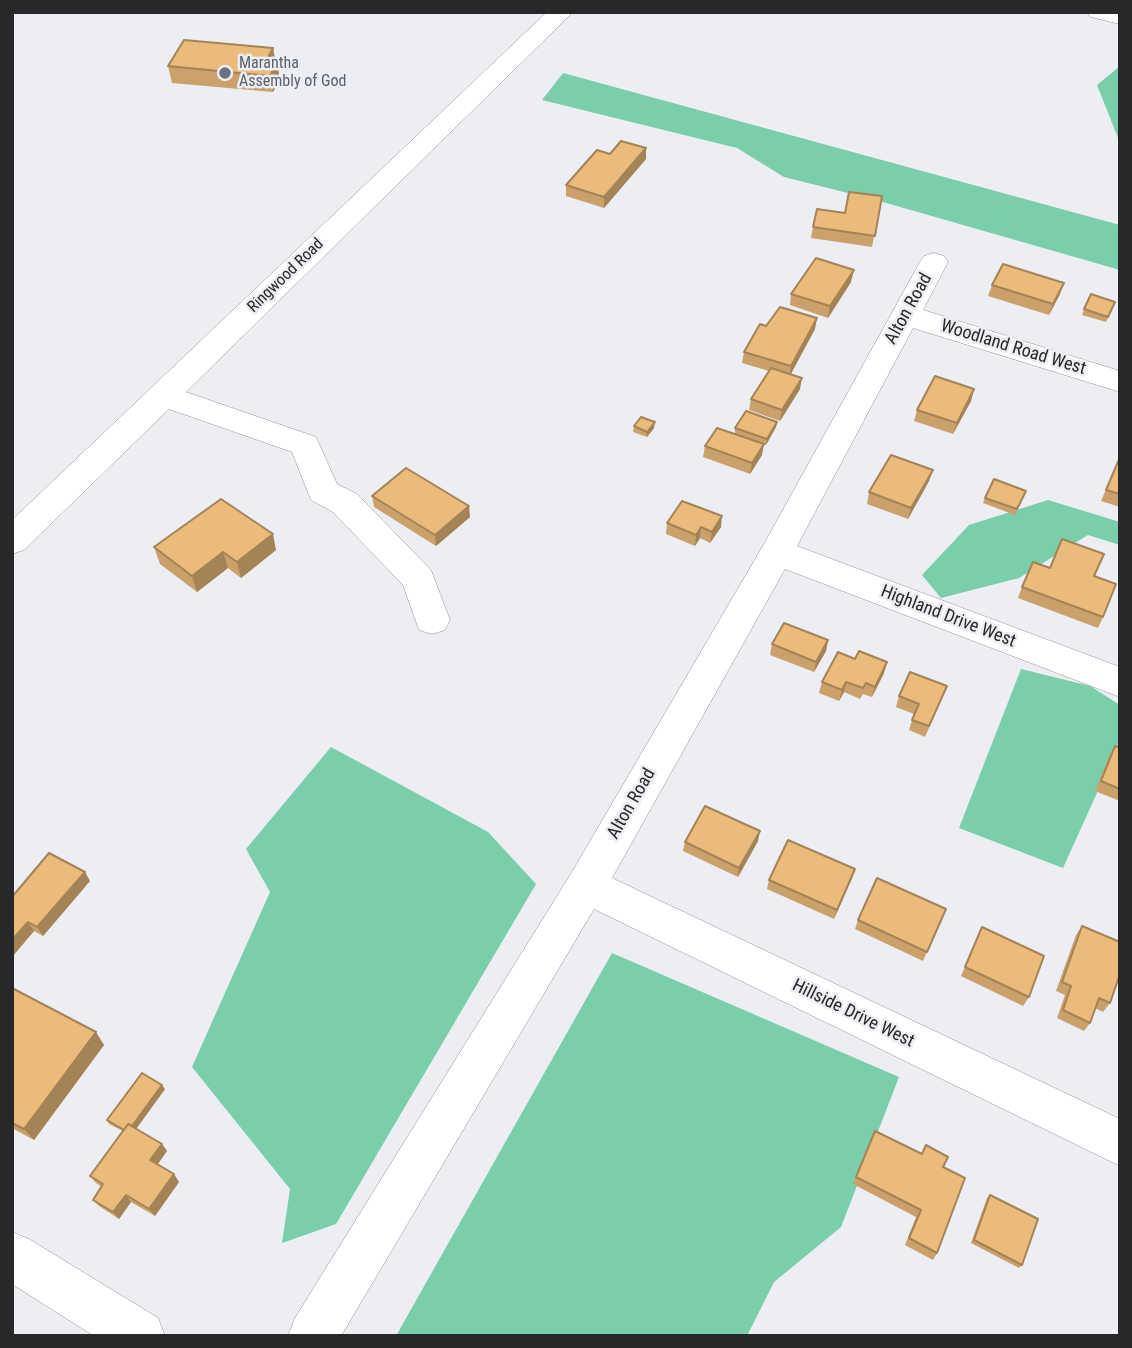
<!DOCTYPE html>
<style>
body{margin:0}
#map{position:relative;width:1132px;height:1348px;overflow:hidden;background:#ededf4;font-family:"Roboto Condensed",sans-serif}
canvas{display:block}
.frame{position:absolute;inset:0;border:14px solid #28282b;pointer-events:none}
</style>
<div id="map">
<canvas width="1132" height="1348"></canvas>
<div class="frame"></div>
</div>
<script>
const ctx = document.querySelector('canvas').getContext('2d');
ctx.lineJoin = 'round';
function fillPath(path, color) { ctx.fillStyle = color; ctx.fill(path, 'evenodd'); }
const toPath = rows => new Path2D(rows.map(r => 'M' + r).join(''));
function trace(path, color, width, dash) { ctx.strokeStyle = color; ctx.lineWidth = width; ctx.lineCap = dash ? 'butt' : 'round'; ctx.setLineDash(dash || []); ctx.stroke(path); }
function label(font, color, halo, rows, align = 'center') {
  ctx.font = font + ' "Roboto Condensed",sans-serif'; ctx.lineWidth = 5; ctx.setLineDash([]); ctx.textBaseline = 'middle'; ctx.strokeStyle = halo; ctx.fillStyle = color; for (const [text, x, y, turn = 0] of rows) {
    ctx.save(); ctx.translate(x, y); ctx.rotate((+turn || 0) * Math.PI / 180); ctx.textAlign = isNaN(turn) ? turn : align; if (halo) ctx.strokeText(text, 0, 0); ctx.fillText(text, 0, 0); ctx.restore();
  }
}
fillPath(toPath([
 [1120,66,1120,143,1097,85],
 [563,73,1120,225,1120,270,876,200,784,177,737,148,542,100],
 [1048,500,1120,522,1120,545,1088,535,1019,578,941,598,922,575,969,525],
 [1021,669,1090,686,1120,705,1120,742,1063,868,959,828],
 [331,747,488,832,536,884,336,1224,282,1243,290,1189,192,1067,270,892,246,849],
 [612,953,899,1077,841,1227,774,1282,747,1336,396,1336]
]), '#7aceaa');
const minor = toPath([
 [547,12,573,12,186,392,316,437,337,484,357,494,431,570,450,620,445,630,432,634,419,630,403,585,333,512,311,500,292,452,169,409,24,550,12,554,12,520,547,12],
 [1087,12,1120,12,1120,24,1091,17,1087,12],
 [934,253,944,256,948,262,923,310,1120,371,1120,392,913,328,797,546,1120,667,1120,697,785,569,612,878,1120,1119,1120,1166,594,909,341,1336,288,1336,295,1318,572,872,764,544,920,262,924,256,934,253],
 [12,1232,29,1239,158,1318,165,1336,94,1336,12,1284,12,1232]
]);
trace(minor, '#909096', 1);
fillPath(minor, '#fff');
fillPath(toPath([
 [273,48,275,62,280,79,273,92,172,83,168,66],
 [646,159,604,208,566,196,566,185],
 [882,196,872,247,811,238,813,227],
 [851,282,828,318,790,305,791,294],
 [992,285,1060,294,1049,315,988,296],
 [1115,302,1106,322,1082,315,1084,309],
 [766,326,815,329,791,374,800,389,780,421,749,410,751,399,769,371,742,363,744,352],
 [974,389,971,401,953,434,914,421,917,410],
 [777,422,776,427,766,445,759,442,762,455,750,474,703,457,705,446,735,434,735,428],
 [634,426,654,428,647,437,633,432],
 [1120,457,1120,507,1101,501],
 [929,481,908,519,867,504,869,492],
 [372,496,470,517,436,546,374,507],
 [1024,496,1015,515,983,503,985,498],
 [667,523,721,527,710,543,700,538,695,546,666,534],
 [154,547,276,550,241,578,228,568,197,592,160,564],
 [1050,568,1094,576,1103,617,1098,628,1018,598,1022,587],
 [828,640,826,651,814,672,770,655,772,644],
 [884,673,872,697,863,694,860,699,844,692,839,701,819,693,822,682],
 [947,686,925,737,909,730,914,714,896,707,899,696],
 [1115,746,1120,748,1120,801,1095,791,1109,756],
 [758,841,738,877,683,851,685,842],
 [852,878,834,919,767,889,769,880],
 [90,881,43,936,34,931,12,957,12,897],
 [946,909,923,961,855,929,858,920],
 [1082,926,1120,942,1120,978,1119,977,1110,1003,1103,1012,1095,1008,1090,1023,1084,1031,1057,1018,1065,995,1056,991,1076,935],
 [982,927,1029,997,1023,1006,961,976],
 [12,988,104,1045,34,1140,12,1128],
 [165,1089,136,1129,162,1144,167,1151,157,1165,179,1182,155,1216,131,1202,119,1219,99,1206,93,1200,102,1187,96,1183,90,1176,123,1131,109,1124,107,1120],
 [875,1131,921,1154,926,1145,943,1167,937,1253,933,1260,905,1245,916,1217,853,1184],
 [990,1195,1022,1265,1019,1268,971,1243,987,1198]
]), '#caa16a');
fillPath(toPath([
 [273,48,276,64,266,61],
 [277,62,280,79,273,92,270,76],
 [646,148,646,159,604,208,604,197],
 [854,270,851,282,828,318,830,306],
 [1064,283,1060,294,1049,315,1053,304],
 [817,318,815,329,789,377,791,366],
 [802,378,800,389,780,421,782,410],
 [974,389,971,401,953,434,957,423],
 [655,422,654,428,647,437,647,432],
 [777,422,776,427,766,445,767,439],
 [764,444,762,455,750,474,752,463],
 [933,470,929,481,908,519,911,508],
 [469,506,470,517,436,546,435,535],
 [722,516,721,527,710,543,712,532],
 [701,527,700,538,695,546,696,535],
 [273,534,276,550,241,578,237,562],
 [223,552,228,568,197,592,192,576],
 [828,640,826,651,814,672,816,662],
 [887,662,884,673,872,697,875,687],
 [846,682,844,692,839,701,842,690],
 [760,831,758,841,738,877,739,868],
 [855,869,852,878,834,919,837,910],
 [85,872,90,881,43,936,37,927],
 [28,922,34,931,12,957,12,940],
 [96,1032,104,1045,34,1140,24,1129],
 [162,1085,165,1089,131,1136,128,1132],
 [162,1144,167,1151,155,1168,150,1160],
 [174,1174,179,1182,155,1216,149,1209],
 [126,1195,131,1202,119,1219,113,1212]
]), '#a48356');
const building = toPath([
 [184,40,273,48,266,61,277,62,270,76,168,66,184,40],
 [621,141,646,148,604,197,566,185,597,150,610,154,621,141],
 [849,192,882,196,875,236,813,227,817,209,845,213,849,192],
 [816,258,854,270,830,306,791,294,816,258],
 [1003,264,1064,283,1053,304,992,285,1003,264],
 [1091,294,1115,302,1108,317,1084,309,1091,294],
 [780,307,817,318,791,366,744,352,760,324,766,326,780,307],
 [771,368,802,378,782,410,751,399,771,368],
 [935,376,974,389,957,423,917,410,935,376],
 [746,411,777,422,767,439,735,428,746,411],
 [641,417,655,422,647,432,634,426,641,417],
 [717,428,764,444,752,463,705,446,717,428],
 [891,455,933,470,911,508,869,492,891,455],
 [1120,457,1120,494,1106,490,1120,457],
 [406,468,469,506,435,535,372,496,406,468],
 [994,479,1026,491,1017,509,985,498,994,479],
 [221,499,273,534,237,562,223,552,192,576,154,547,221,499],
 [682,501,722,516,712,532,701,527,696,535,667,523,682,501],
 [1062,539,1104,554,1094,576,1116,584,1103,617,1022,587,1033,562,1050,568,1062,539],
 [784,623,828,640,816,662,772,644,784,623],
 [859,651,887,662,875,687,866,683,863,688,846,682,842,690,822,682,838,652,855,659,859,651],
 [910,672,947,686,929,726,912,720,919,704,899,696,910,672],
 [1115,746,1120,748,1120,789,1101,781,1115,746],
 [705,806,760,831,739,868,685,842,705,806],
 [788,840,855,869,837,910,769,880,788,840],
 [49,853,85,872,37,927,28,922,12,940,12,897,49,853],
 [877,878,946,909,927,952,858,920,877,878],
 [1082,926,1120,942,1120,974,1110,1003,1099,998,1090,1023,1063,1010,1071,986,1062,982,1082,926],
 [982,927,1044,956,1029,997,965,967,982,927],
 [12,988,96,1032,24,1129,12,1123,12,988],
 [142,1073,162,1085,132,1126,128,1124,124,1130,107,1120,142,1073],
 [128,1124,162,1144,150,1160,174,1174,149,1209,126,1195,113,1212,93,1200,103,1184,90,1176,128,1124],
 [875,1131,922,1154,926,1145,948,1157,943,1167,965,1178,937,1253,909,1238,921,1210,856,1177,875,1131],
 [990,1195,1038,1219,1022,1265,974,1240,990,1195]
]);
fillPath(building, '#ebbb7b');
trace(building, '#a48356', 2);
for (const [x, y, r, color] of [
 [225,73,7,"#6b7280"]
]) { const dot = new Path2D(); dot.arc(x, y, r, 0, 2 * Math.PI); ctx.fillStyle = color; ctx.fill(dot); trace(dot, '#ededf4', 2.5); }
label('16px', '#5b616d', '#ededf4', [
 ["Marantha",239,64],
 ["Assembly of God",239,82]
], 'left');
label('16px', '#28282b', '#ededf4', [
 ["Ringwood Road",286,276,-44]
]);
label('18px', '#28282b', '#ededf4', [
 ["Alton Road",909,309,-61],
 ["Woodland Road West",1013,348,17],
 ["Highland Drive West",948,617,21],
 ["Alton Road",632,804,-60],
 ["Hillside Drive West",853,1014,26]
]);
</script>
